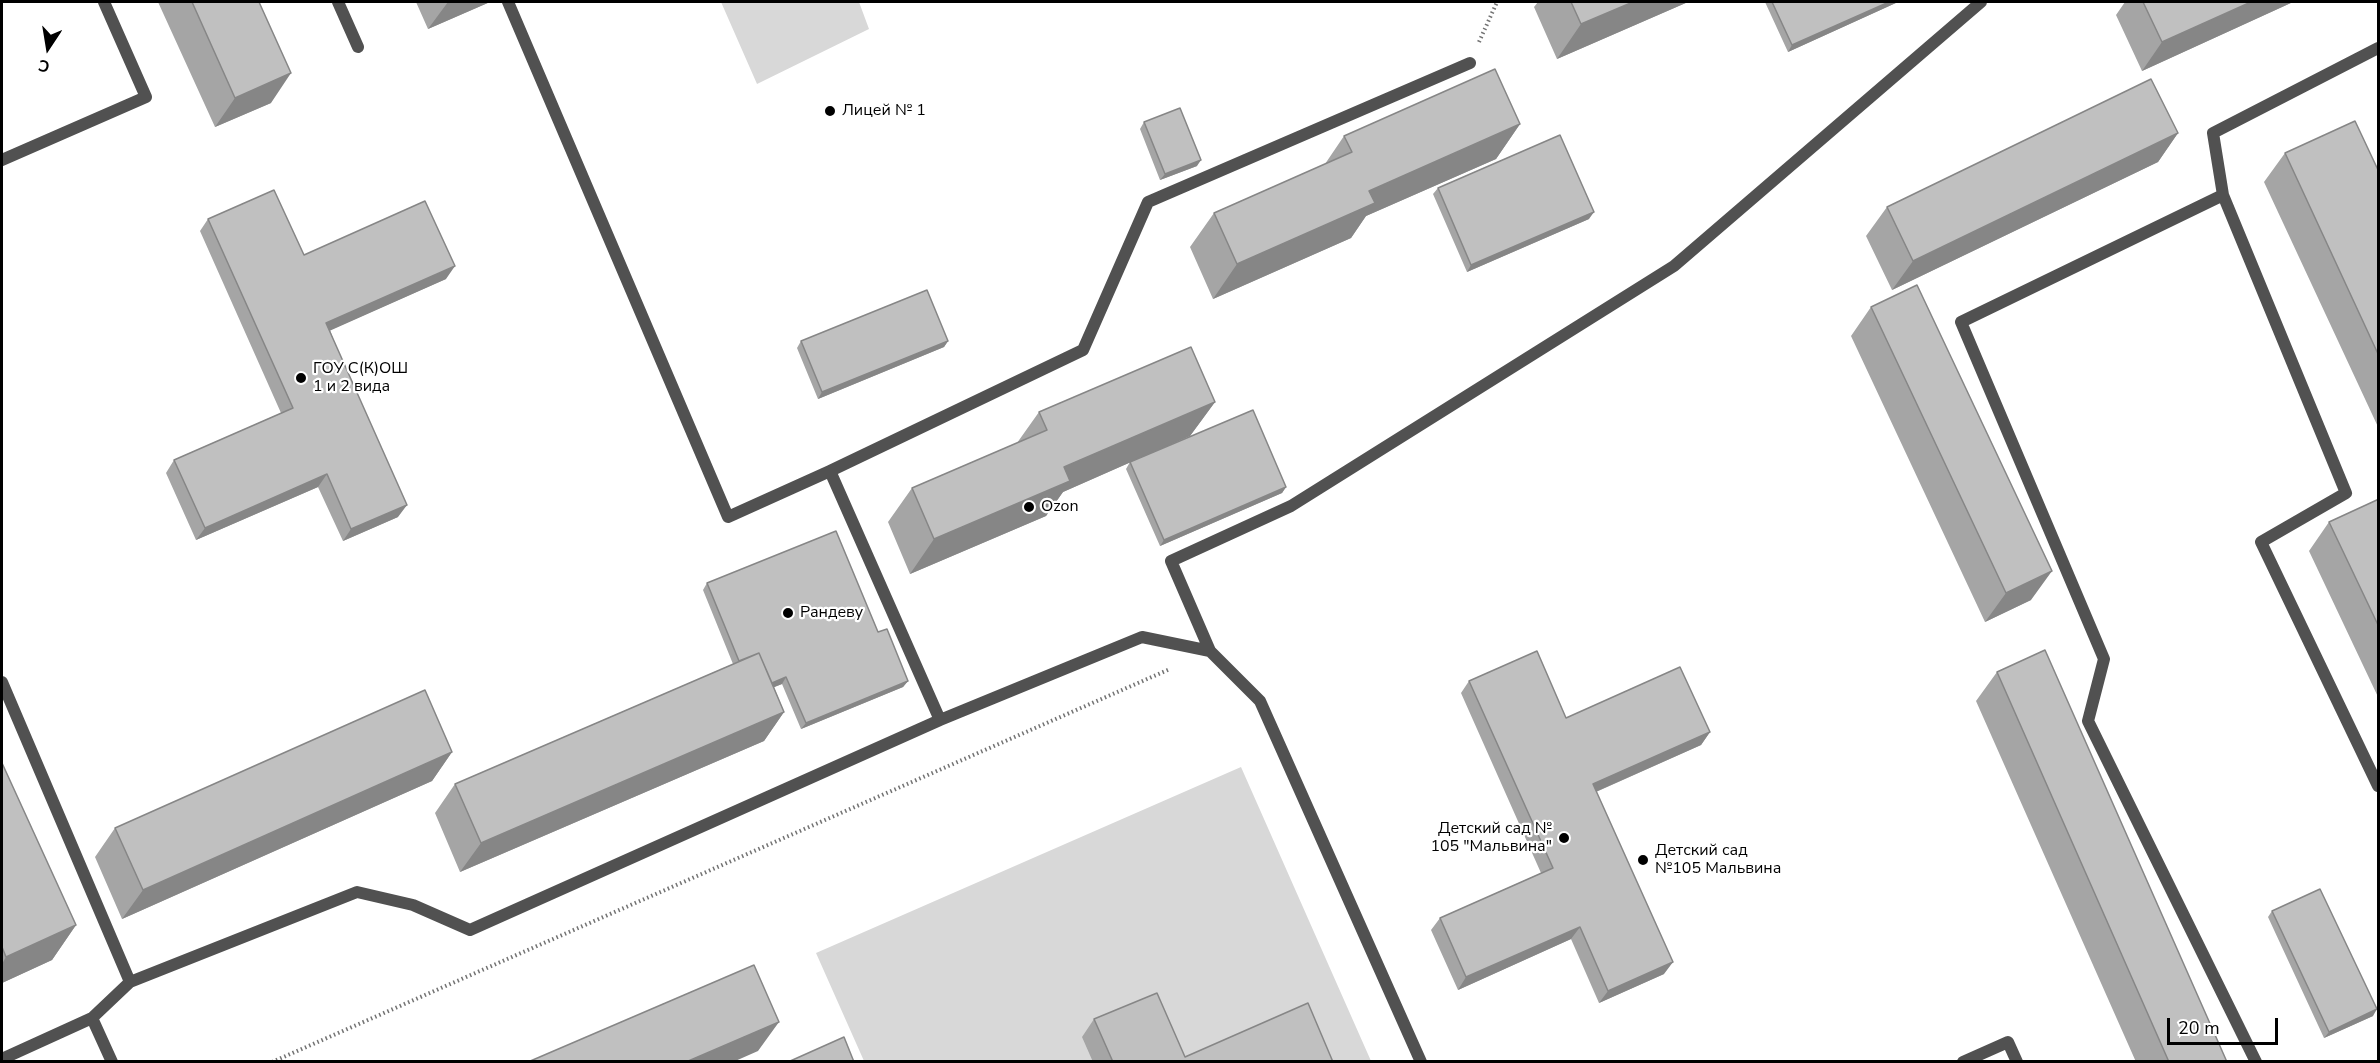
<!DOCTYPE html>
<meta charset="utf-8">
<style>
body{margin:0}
#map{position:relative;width:2380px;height:1063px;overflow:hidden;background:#fff;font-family:"Nunito Sans",sans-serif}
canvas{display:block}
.frame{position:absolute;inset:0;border:3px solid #000;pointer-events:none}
.north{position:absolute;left:18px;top:18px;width:60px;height:60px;-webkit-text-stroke:4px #fff;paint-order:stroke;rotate:192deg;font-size:16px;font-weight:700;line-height:24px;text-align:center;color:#000}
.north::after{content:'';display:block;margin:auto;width:21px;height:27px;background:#000;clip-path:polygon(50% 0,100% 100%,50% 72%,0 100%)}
.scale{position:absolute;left:2167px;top:1018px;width:111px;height:27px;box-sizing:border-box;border:3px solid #000;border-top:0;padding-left:8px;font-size:18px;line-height:21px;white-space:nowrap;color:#000;-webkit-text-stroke:4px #fff;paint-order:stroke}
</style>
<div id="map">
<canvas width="2380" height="1063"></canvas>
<div class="frame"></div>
<div class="north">С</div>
<div class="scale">20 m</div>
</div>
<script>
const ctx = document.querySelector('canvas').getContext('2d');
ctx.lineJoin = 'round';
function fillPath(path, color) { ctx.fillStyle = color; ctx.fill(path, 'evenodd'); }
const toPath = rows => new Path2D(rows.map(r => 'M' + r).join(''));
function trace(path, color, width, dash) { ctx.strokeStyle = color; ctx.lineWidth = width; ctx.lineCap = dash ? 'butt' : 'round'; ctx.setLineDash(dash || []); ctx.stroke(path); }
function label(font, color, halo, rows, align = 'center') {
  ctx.font = font + ' "Nunito Sans",sans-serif'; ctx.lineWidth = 4.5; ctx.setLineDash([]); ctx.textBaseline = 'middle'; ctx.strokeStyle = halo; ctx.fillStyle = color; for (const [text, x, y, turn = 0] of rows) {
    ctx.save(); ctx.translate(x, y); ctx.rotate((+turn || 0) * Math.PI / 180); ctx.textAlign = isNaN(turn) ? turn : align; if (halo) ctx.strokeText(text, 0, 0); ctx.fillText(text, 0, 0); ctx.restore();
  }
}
fillPath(toPath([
 [721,2,859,2,869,29,757,84],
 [1241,767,1371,1061,864,1061,816,953]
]), '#d8d8d8');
trace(toPath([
 [1479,42,1497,2],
 [272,1062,1170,669]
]), '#737373', 4, [1.5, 3]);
trace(toPath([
 [338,2,358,47],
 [508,2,728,517,830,471,940,720],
 [2378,48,2213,133,2223,195,2346,493,2261,542,2378,786],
 [2,160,146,97,104,2],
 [2223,195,1961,322,2104,659,2088,721,2256,1062],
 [830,471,1083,350,1148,202,1470,63],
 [1210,651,1171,561,1291,506,1674,266,1981,2],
 [2,682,130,982],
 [92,1018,112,1062],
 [2,1059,92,1018,130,982,357,892,413,905,470,930,940,720,1142,637,1210,651,1260,701,1421,1062],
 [1963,1062,2008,1042,2017,1062]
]), '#515151', 12);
fillPath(toPath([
 [158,2,259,2,271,103,215,127],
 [416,2,490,2,428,29],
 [1538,2,1688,2,1557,59,1534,7],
 [1765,2,1898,2,1788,52],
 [2125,2,2293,2,2142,71,2116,15],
 [1144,122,1197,166,1160,180,1140,129],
 [1520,124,1496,159,1366,216,1351,238,1213,299,1190,247,1214,213,1325,164,1344,136],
 [2178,133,2158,162,1892,290,1866,236,1887,207],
 [2285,153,2379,172,2379,429,2264,182],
 [1438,188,1589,219,1467,272,1433,194],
 [208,219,304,255,446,279,330,330,398,517,343,541,318,487,196,540,166,473,174,460,281,413,200,231],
 [1871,307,2031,600,1985,622,1851,336],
 [801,341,948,341,944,347,818,399,797,348],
 [1215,402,1190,436,1063,492,1046,516,910,574,888,522,912,488,1017,443,1039,412],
 [1130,462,1286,487,1282,493,1160,546,1126,469],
 [2379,499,2379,699,2309,551,2329,522],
 [707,583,878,632,908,681,903,687,801,729,782,684,774,687,784,712,764,741,460,872,435,813,455,784,733,664,703,590],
 [1997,672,2227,1062,2136,1062,1976,701],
 [1469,681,1566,718,1710,732,1701,745,1596,792,1664,974,1599,1003,1571,939,1458,990,1431,930,1440,918,1541,873,1461,693],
 [452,752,432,781,122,919,95,857,115,828],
 [2,763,76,925,52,960,2,983],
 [2272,911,2373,1016,2324,1038,2268,917],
 [1094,1019,1185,1057,1333,1062,1093,1062,1082,1037]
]), '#a5a5a5');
fillPath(toPath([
 [448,2,490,2,428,29],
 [1633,2,1688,2,1557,59,1581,24],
 [1889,2,1898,2,1788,52,1792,45],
 [2251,2,2293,2,2142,71,2162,42],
 [291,73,271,103,215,127,235,98],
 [1520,124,1496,159,1366,216,1351,238,1213,299,1237,264,1369,191],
 [2178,133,2158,162,1892,290,1913,261],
 [1201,160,1197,166,1160,180,1165,174],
 [1594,212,1589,219,1467,272,1471,265],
 [455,266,446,279,318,336,326,323],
 [948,341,944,347,818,399,822,392],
 [1215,402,1190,436,1063,492,1046,516,910,574,934,539,1064,467],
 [327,474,318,487,196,540,205,528],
 [1286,487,1282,493,1160,546,1164,540],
 [407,505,398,517,343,541,351,529],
 [2052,571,2031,600,1985,622,2006,593],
 [786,677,782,684,747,698,752,692],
 [908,681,903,687,801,729,806,723],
 [784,712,764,741,460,872,481,843],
 [1710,732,1701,745,1584,797,1593,784],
 [452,752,432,781,122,919,143,890],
 [76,925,52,960,2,983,2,964,6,957],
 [1580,927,1571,939,1458,990,1466,977],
 [1673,962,1664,974,1599,1003,1608,991],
 [2377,1009,2373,1016,2324,1038,2329,1032],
 [779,1022,758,1051,733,1062,686,1062]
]), '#868686');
const building = toPath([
 [192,2,259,2,291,73,235,98,192,2],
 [1571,2,1633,2,1581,24,1571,2],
 [1772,2,1889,2,1792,45,1772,2],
 [2143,2,2251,2,2162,42,2143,2],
 [1495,69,1520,124,1369,191,1375,203,1237,264,1214,213,1352,152,1344,136,1495,69],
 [2151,79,2178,133,1913,261,1887,207,2151,79],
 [1180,108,1201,160,1165,174,1144,122,1180,108],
 [2355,121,2379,172,2379,356,2285,153,2355,121],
 [1560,135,1594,212,1471,265,1438,188,1560,135],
 [274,190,304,255,425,201,455,266,326,323,407,505,351,529,327,474,205,528,174,460,293,408,208,219,274,190],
 [1917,285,2052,571,2006,593,1871,307,1917,285],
 [927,290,948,341,822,392,801,341,927,290],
 [1191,347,1215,402,1064,467,1070,481,934,539,912,488,1047,430,1039,412,1191,347],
 [1253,410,1286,487,1164,540,1130,462,1253,410],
 [2379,499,2379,627,2329,522,2379,499],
 [836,531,878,632,887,629,908,681,806,723,786,677,772,683,759,653,739,661,707,583,836,531],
 [2045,650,2227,1062,2169,1062,1997,672,2045,650],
 [1537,651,1566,718,1680,667,1710,732,1593,784,1673,962,1608,991,1580,927,1466,977,1440,918,1553,868,1469,681,1537,651],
 [759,653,784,712,481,843,455,784,759,653],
 [425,690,452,752,143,890,115,828,425,690],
 [2,763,76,925,6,957,2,947,2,763],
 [2320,889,2377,1009,2329,1032,2272,911,2320,889],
 [754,965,779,1022,686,1062,528,1062,754,965],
 [1157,993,1185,1057,1308,1003,1333,1062,1113,1062,1094,1019,1157,993],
 [844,1037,854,1062,788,1062,844,1037]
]);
fillPath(building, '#c0c0c0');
trace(building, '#868686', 1.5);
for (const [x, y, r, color] of [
 [830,111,6,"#000"],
 [301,378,6,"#000"],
 [1029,507,6,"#000"],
 [788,613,6,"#000"],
 [1564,838,6,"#000"],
 [1643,860,6,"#000"]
]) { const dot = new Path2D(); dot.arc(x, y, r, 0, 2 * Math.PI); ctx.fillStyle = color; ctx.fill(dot); trace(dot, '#fff', 2); }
label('16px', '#000', '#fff', [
 ["Лицей № 1",842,111],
 ["ГОУ С(К)ОШ",313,369],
 ["1 и 2 вида",313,387],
 ["Ozon",1041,507],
 ["Рандеву",800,613],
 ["Детский сад №",1552,829,"right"],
 ["105 \"Мальвина\"",1552,847,"right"],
 ["Детский сад",1655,851],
 ["№105 Мальвина",1655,869]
], 'left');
</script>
